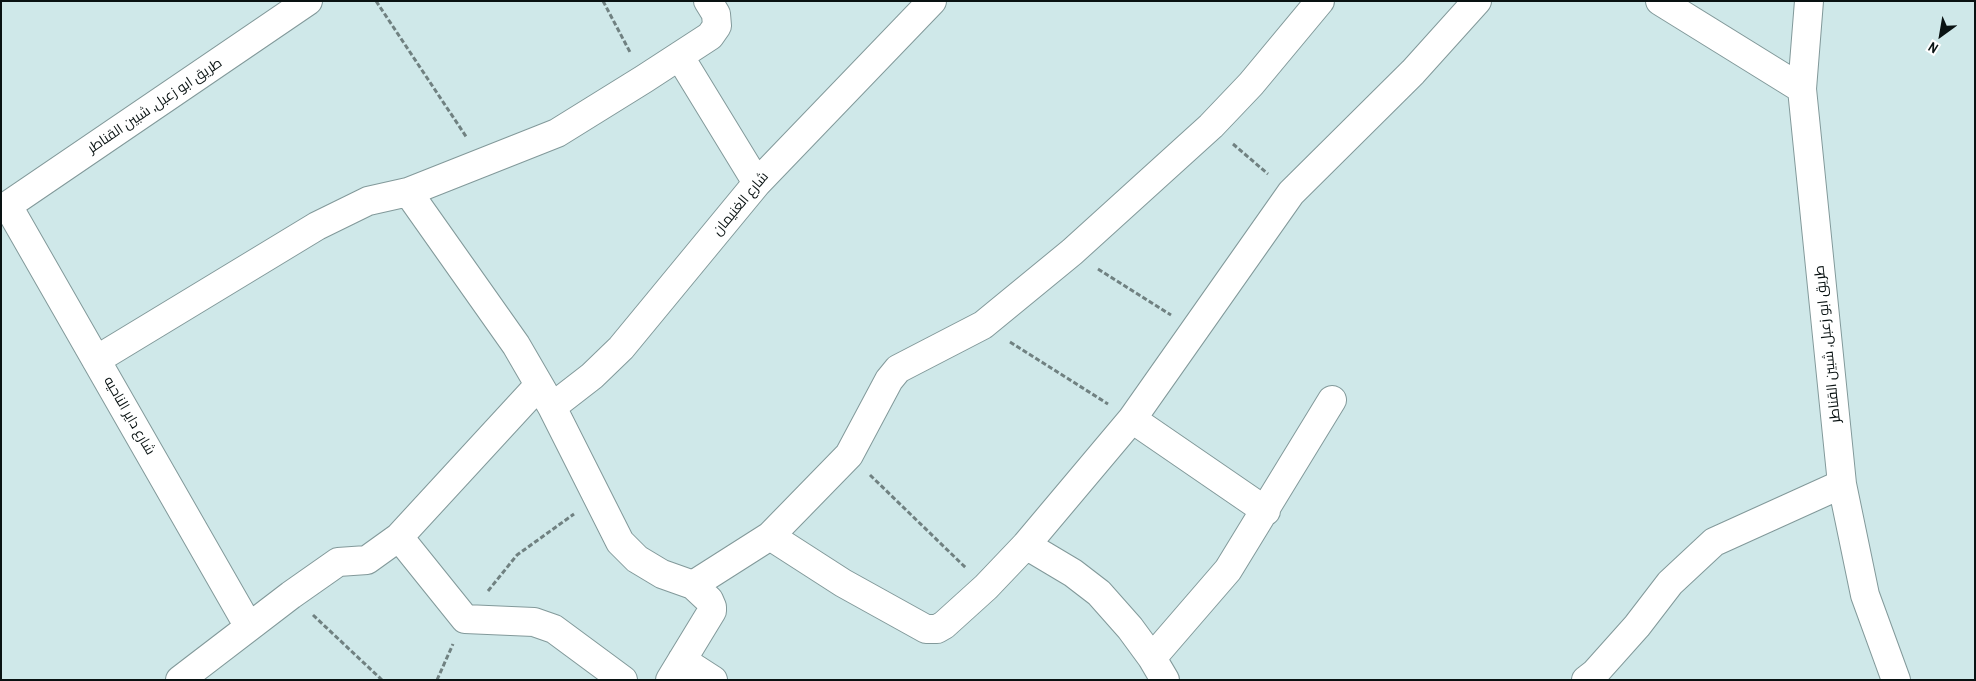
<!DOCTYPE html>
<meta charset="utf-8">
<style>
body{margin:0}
#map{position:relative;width:1976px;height:681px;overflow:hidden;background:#cfe8e9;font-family:"Archivo Narrow",sans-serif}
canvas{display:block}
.frame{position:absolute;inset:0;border:2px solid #091212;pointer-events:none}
.north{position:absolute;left:1916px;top:10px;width:50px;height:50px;-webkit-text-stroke:4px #fff;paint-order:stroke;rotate:212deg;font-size:14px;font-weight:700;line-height:20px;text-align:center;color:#091212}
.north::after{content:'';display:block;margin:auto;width:18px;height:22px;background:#091212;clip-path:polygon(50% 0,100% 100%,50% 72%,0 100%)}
</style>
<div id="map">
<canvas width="1976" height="681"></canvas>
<div class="frame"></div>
<div class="north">N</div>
</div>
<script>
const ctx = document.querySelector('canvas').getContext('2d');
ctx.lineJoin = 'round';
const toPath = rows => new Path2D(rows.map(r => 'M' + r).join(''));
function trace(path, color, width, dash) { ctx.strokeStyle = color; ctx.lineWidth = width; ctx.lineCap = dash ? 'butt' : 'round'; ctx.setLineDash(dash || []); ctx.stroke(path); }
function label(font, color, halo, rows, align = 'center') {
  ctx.font = font + ' "Archivo Narrow",Cairo,sans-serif'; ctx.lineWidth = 5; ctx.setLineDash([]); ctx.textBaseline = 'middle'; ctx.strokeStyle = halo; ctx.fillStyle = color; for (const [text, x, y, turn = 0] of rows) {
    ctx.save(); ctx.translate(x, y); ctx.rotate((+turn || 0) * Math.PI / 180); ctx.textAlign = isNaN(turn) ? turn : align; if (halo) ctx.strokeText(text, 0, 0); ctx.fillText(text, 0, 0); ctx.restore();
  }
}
const minor = toPath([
 [1660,1,1802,89],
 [1809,1,1802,89,1842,484,1865,595,1896,680],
 [680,57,757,183],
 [408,192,516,345,552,407,620,542,637,559,662,574,693,585,709,600,712,607,712,611,670,680],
 [8,206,249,627],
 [1,210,308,1],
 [96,360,317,226,368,201,408,192,557,133,644,79,710,36,717,26,716,14,708,1],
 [552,407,592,376,621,348,757,183,932,1],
 [1132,419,1266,511],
 [770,536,843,583,926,629,937,629,944,625,986,587,1026,545,1132,419,1291,193,1413,72,1477,1],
 [399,537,465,619,534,622,554,629,623,680],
 [1026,545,1073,573,1099,593,1130,628,1152,658,1165,680],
 [693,585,770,536,849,455,889,380,898,369,983,325,1072,252,1211,126,1251,84,1320,1],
 [1152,658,1228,570,1332,400],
 [682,660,713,680],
 [180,680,291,595,338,562,367,560,399,537,539,385],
 [1586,680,1595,673,1637,626,1670,583,1714,542,1842,484]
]);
trace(minor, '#82999a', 30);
trace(toPath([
 [376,1,467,138],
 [603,1,631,54],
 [1233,144,1268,174],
 [1098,269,1171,315],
 [1010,342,1108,404],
 [870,475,966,568],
 [488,591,517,555,574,514],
 [313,615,382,680],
 [437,680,453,644]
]), '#708181', 3, [5, 2.5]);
trace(minor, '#fff', 28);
label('14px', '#091212', '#fff', [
 ["طريق ابو زعبل, شبين القناطر",155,106,-34],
 ["شارع الغنيمان",741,204,-50],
 ["طريق ابو زعبل, شبين القناطر",1828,344,-96],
 ["شارع داير الناحيه",129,416,60]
]);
</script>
